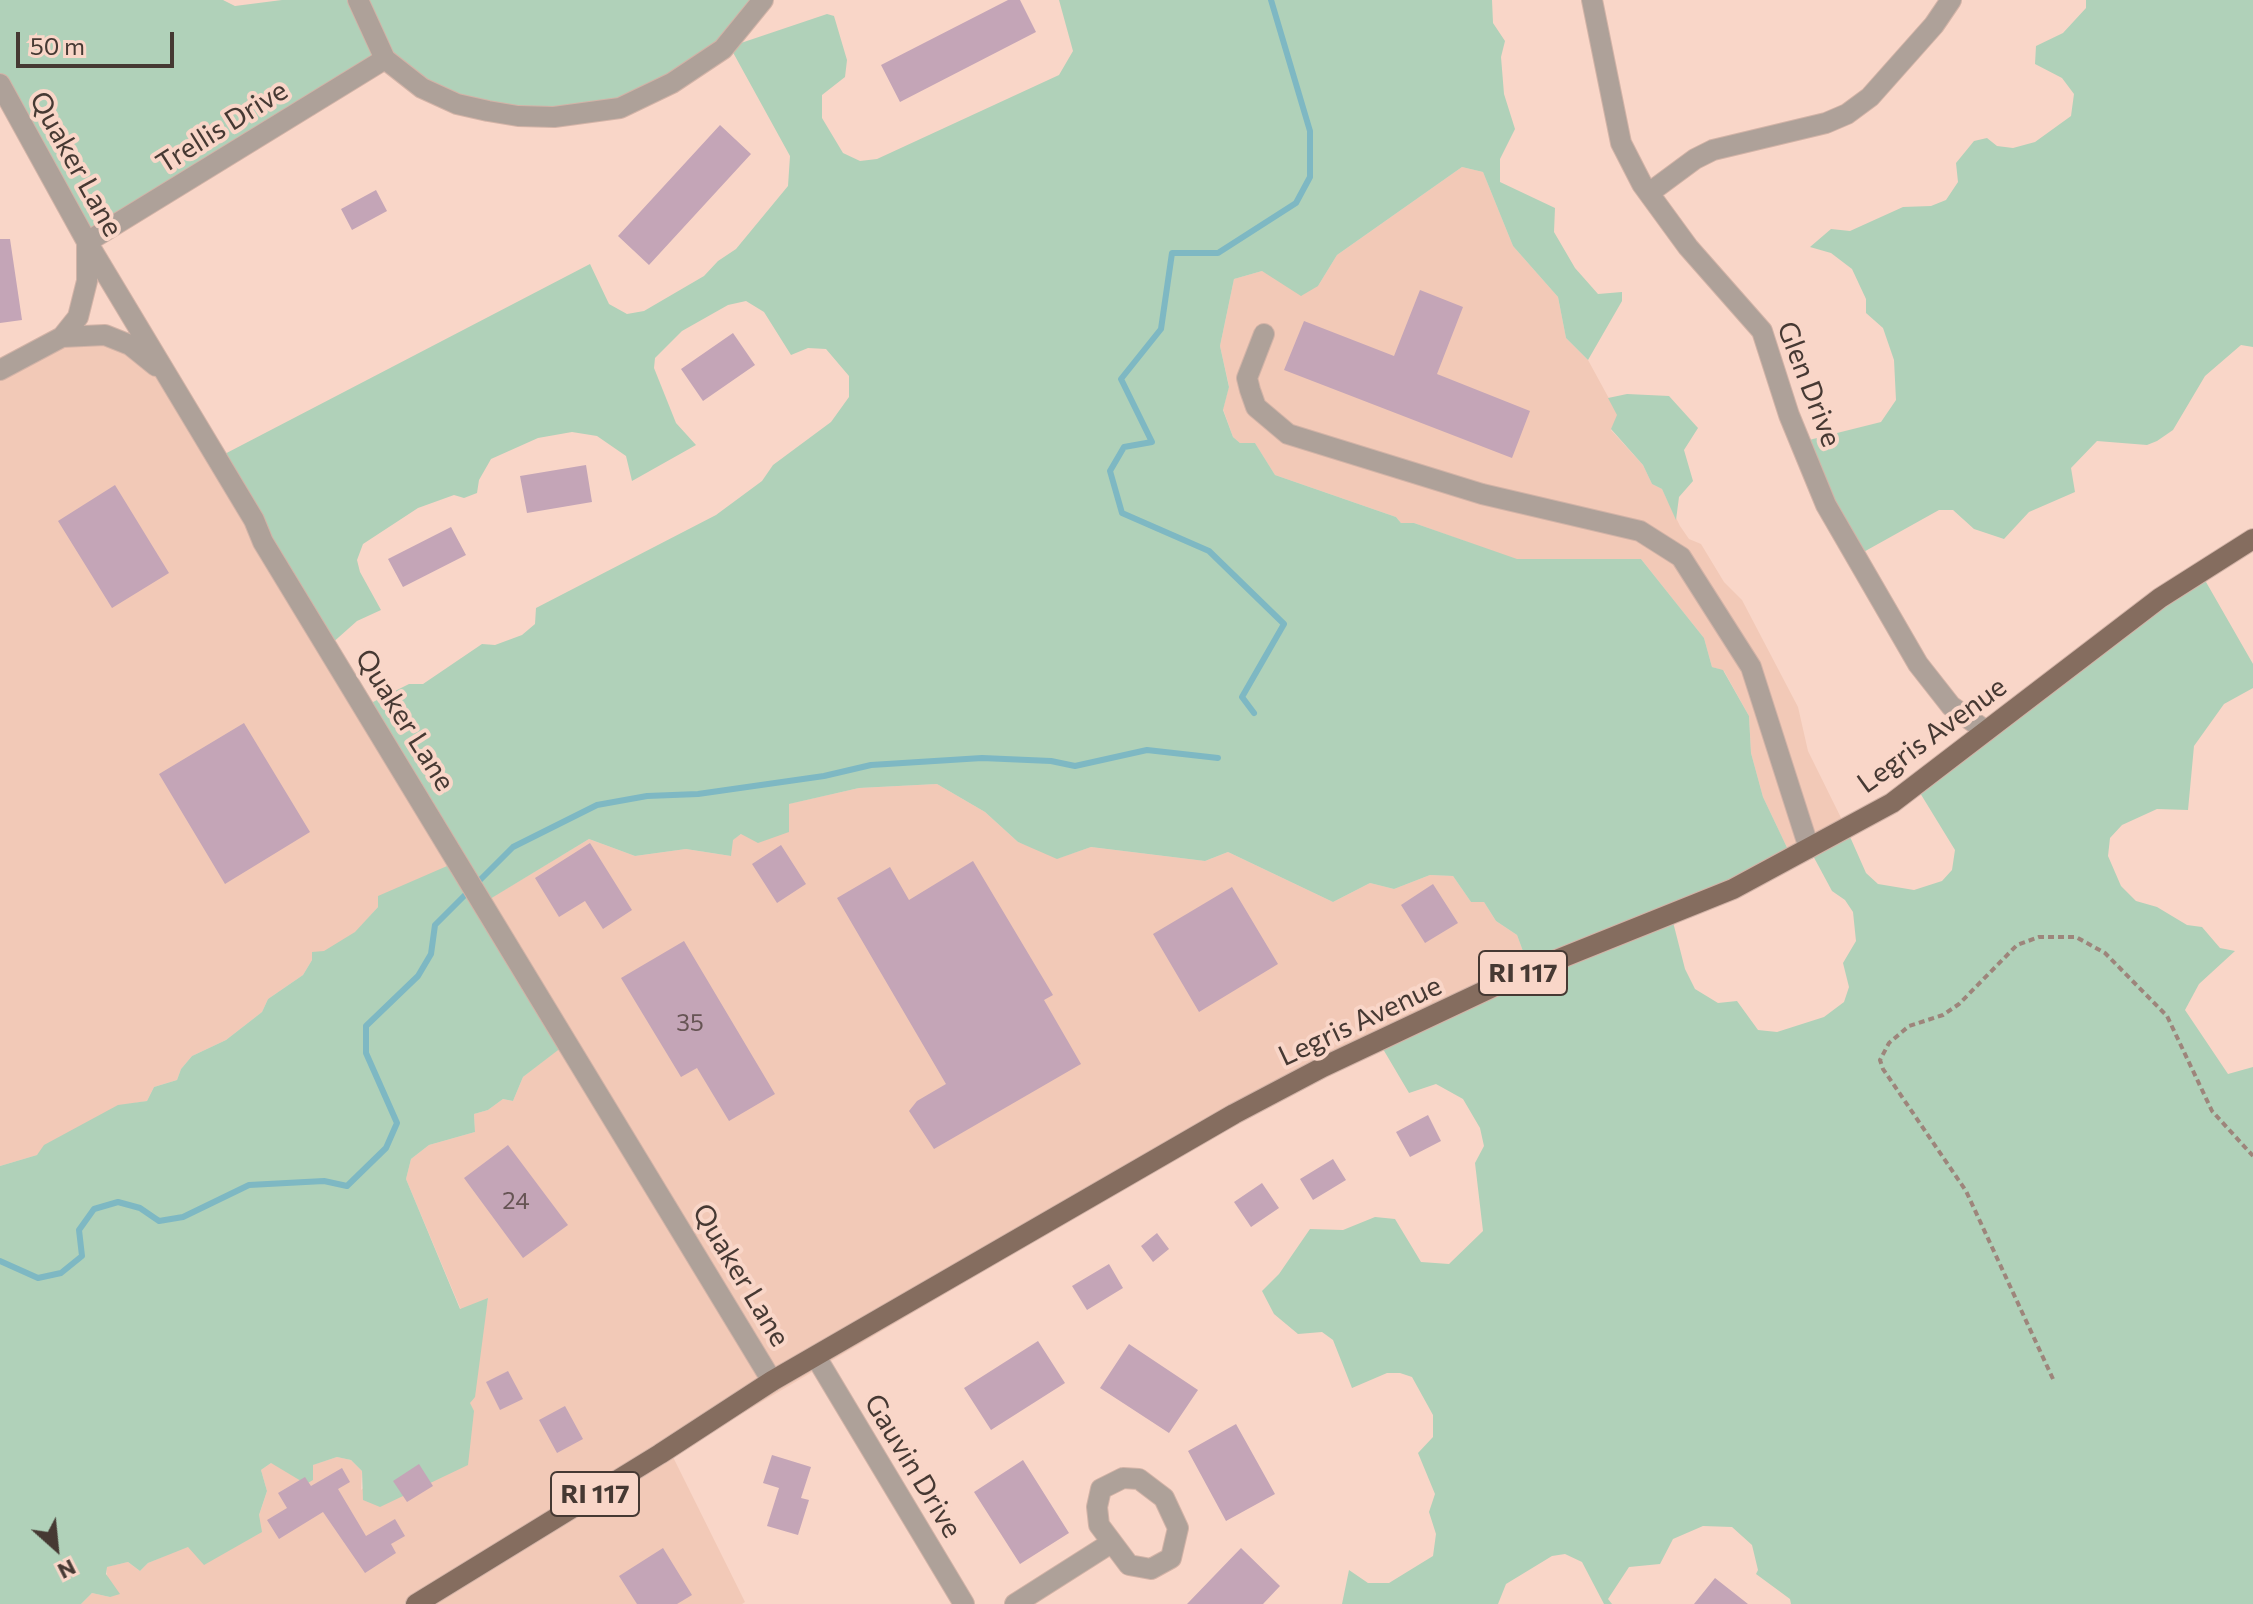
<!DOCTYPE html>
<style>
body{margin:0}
#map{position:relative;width:2253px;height:1604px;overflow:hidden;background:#f9d6c8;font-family:Commissioner,sans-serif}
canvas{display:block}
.north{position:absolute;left:16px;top:1508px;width:80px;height:80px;-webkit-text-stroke:6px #f9d6c8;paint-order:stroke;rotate:153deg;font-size:22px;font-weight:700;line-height:32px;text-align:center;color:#463933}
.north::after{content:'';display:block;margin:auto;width:28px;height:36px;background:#463933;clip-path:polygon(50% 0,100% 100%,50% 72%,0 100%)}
.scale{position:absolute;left:16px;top:32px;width:158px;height:36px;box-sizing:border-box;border:4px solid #463933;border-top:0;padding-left:10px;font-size:24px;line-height:28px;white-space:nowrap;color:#463933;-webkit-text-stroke:6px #f9d6c8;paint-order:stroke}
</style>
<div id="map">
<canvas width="2253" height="1604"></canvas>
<div class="north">N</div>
<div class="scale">50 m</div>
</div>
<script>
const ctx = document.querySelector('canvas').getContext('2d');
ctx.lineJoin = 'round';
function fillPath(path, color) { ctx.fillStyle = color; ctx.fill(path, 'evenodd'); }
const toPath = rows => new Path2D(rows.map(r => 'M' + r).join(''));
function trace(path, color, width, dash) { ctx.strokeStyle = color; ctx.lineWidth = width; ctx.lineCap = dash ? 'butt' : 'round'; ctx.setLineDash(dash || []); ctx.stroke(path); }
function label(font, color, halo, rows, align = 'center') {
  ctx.font = font + ' Commissioner,sans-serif'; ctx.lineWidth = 8; ctx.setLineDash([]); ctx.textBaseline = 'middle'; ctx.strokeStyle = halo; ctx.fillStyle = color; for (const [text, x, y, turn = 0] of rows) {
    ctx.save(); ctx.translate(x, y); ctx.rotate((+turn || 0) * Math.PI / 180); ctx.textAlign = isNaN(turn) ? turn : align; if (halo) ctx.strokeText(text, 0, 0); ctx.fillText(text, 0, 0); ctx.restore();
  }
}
fillPath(toPath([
 [1462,167,1483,172,1513,246,1558,297,1566,338,1588,360,1618,415,1611,430,1643,465,1652,484,1662,489,1680,526,1689,539,1701,544,1724,582,1742,600,1798,707,1808,751,1847,830,1792,858,1763,797,1751,753,1749,716,1724,671,1712,667,1704,638,1641,559,1517,560,1414,523,1401,523,1396,517,1275,475,1255,443,1240,443,1233,437,1223,409,1229,386,1220,346,1234,279,1262,271,1318,286,1337,255],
 [71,336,109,337,149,364,454,863,378,907,356,932,312,960,303,975,268,999,262,1012,226,1040,192,1056,181,1069,177,1080,154,1087,147,1101,118,1106,37,1155,0,1166,0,371],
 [937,784,985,812,1018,842,1059,858,1091,847,1205,861,1228,852,1333,902,1370,883,1394,889,1430,875,1453,876,1471,902,1484,902,1496,921,1517,935,1531,973,1224,1129,675,1453,673,1457,745,1602,742,1604,81,1604,92,1593,110,1597,106,1567,128,1562,140,1571,148,1563,259,1515,267,1491,261,1470,271,1463,312,1465,337,1457,351,1460,362,1471,361,1490,470,1403,488,1299,461,1310,406,1179,411,1159,429,1145,475,1132,474,1114,488,1110,503,1099,513,1101,523,1077,565,1044,489,899,589,839,635,856,686,849,731,856,732,840,788,804,859,788]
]), '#f2c9b7');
fillPath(toPath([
 [0,0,223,0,235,6,282,0,764,0,735,45,827,14,834,16,847,60,845,77,822,95,822,118,843,153,860,161,877,159,1059,75,1073,51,1059,0,1492,0,1493,23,1505,41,1501,57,1504,94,1515,129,1500,159,1500,182,1555,208,1554,232,1575,268,1598,294,1622,292,1622,301,1588,360,1566,338,1558,297,1513,246,1483,172,1462,167,1337,255,1318,286,1301,296,1262,271,1234,279,1220,346,1229,387,1223,410,1233,437,1240,443,1255,443,1275,475,1396,517,1401,523,1414,523,1517,559,1641,559,1704,638,1712,667,1723,670,1749,716,1751,753,1763,797,1792,858,1673,922,1685,969,1695,989,1718,1003,1737,1001,1758,1030,1777,1032,1824,1017,1844,1002,1849,987,1843,963,1856,941,1853,912,1845,900,1832,891,1811,852,1847,830,1866,873,1878,884,1914,890,1942,881,1952,870,1955,850,1917,788,2202,575,2253,664,2253,688,2224,704,2194,746,2188,810,2157,809,2122,825,2110,838,2108,856,2121,886,2136,901,2157,907,2187,925,2202,927,2220,948,2235,951,2199,984,2185,1010,2228,1074,2253,1067,2253,1604,1791,1604,1790,1599,1756,1574,1758,1570,1752,1545,1732,1527,1703,1526,1673,1539,1660,1564,1629,1567,1608,1599,1612,1604,1604,1604,1582,1562,1565,1554,1552,1556,1506,1584,1498,1604,1342,1604,1349,1570,1368,1583,1389,1583,1433,1556,1436,1534,1429,1512,1435,1494,1418,1453,1433,1437,1433,1415,1412,1377,1400,1373,1387,1373,1352,1388,1333,1340,1322,1332,1298,1334,1274,1314,1262,1291,1279,1274,1310,1229,1343,1230,1375,1217,1395,1219,1421,1262,1449,1264,1483,1231,1475,1163,1484,1146,1480,1128,1463,1099,1436,1084,1409,1093,1383,1049,1531,973,1517,935,1496,921,1484,902,1471,902,1453,876,1430,875,1394,889,1370,883,1333,902,1228,852,1205,861,1091,847,1057,859,1018,842,985,812,937,784,859,788,789,804,789,832,758,843,741,834,733,840,731,856,686,849,635,856,589,839,490,899,566,1044,523,1077,513,1101,503,1099,488,1110,474,1114,475,1132,429,1145,411,1159,406,1179,460,1309,488,1298,475,1397,470,1403,474,1411,468,1465,380,1507,363,1500,362,1471,351,1460,337,1457,313,1465,313,1480,306,1484,271,1463,261,1470,267,1491,259,1515,262,1532,204,1565,188,1547,148,1563,140,1571,128,1562,107,1567,106,1574,120,1594,110,1597,92,1593,81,1604,0,1604,0,1166,37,1155,44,1145,118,1105,147,1101,154,1087,177,1080,181,1069,192,1056,226,1040,262,1012,268,999,303,975,312,960,312,952,324,951,355,932,378,907,378,896,454,863,367,705,409,684,423,684,482,644,495,645,522,635,535,624,536,608,716,515,762,481,773,465,831,422,849,397,849,376,826,349,808,348,791,355,764,312,746,301,728,305,682,331,655,358,654,368,676,423,696,445,632,481,626,456,597,436,572,432,538,438,491,459,479,480,477,493,464,498,454,495,418,508,363,544,357,560,360,572,381,610,357,621,330,645,217,458,590,264,609,304,627,314,644,311,704,276,718,261,736,249,788,186,790,156,730,47,613,112,461,109,388,65,89,242,0,89],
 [2086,0,2253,0,2253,347,2241,345,2205,376,2173,430,2157,441,2147,445,2097,441,2071,468,2075,492,2029,512,2004,539,1974,529,1953,510,1939,510,1860,554,1801,442,1881,422,1896,400,1894,360,1883,328,1866,313,1866,299,1852,269,1831,253,1810,247,1831,229,1850,231,1903,207,1931,206,1946,200,1958,182,1956,163,1974,141,1987,138,1997,146,2013,148,2035,142,2071,116,2074,94,2062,78,2035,64,2036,46,2063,33,2086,8],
 [1627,394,1669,396,1698,428,1684,450,1693,481,1679,497,1676,520,1662,489,1652,484,1643,465,1611,429,1617,415,1608,398]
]), '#b0d1b9');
trace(toPath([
 [1254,713,1242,697,1284,624,1209,551,1122,513,1110,471,1124,447,1152,442,1121,379,1161,329,1172,253,1218,253,1296,203,1310,177,1310,131,1271,0],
 [0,1261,38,1278,61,1273,82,1256,79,1230,94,1209,118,1202,140,1208,159,1221,183,1217,249,1185,324,1181,347,1186,386,1148,397,1123,366,1053,366,1026,418,976,431,954,435,925,513,847,597,805,647,796,698,794,824,776,871,765,982,758,1051,761,1075,766,1147,750,1218,758]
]), '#7eb8c3', 6);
fillPath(toPath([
 [1008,0,1020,0,1036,32,900,102,881,65],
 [720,125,751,154,649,265,618,236],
 [376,190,387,211,352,230,341,209],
 [0,239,10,239,22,320,0,323],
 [1420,290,1463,307,1437,374,1530,411,1512,458,1284,370,1304,321,1394,356],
 [733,333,755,365,703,401,681,369],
 [586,465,592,502,527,513,520,476],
 [115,485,169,573,112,608,58,521],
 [451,527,466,555,403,587,388,559],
 [244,723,310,832,225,884,159,774],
 [590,843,632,910,603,929,585,901,559,917,535,878],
 [781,845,806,884,777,903,752,864],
 [973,861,1053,995,1044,1000,1081,1064,934,1149,909,1111,917,1101,946,1084,837,898,890,867,909,900],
 [1433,884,1458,923,1425,943,1401,905],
 [1232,887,1278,964,1199,1012,1153,934],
 [684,941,775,1094,729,1121,697,1068,681,1077,621,978],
 [1428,1115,1441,1141,1410,1157,1396,1132],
 [508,1145,568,1225,523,1258,464,1178],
 [1333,1159,1346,1180,1313,1200,1300,1179],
 [1262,1183,1279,1208,1251,1227,1234,1202],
 [1157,1233,1169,1249,1153,1262,1141,1246],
 [1109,1264,1123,1288,1087,1310,1072,1286],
 [1038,1341,1065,1383,991,1430,964,1388],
 [1129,1344,1198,1390,1169,1433,1100,1388],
 [508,1371,523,1399,500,1410,486,1382],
 [565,1406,583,1439,557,1453,539,1420],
 [1236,1424,1275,1494,1226,1521,1188,1451],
 [772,1455,811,1467,801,1498,809,1500,798,1535,767,1526,779,1488,763,1483],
 [1023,1460,1069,1533,1020,1564,974,1492],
 [419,1464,433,1486,407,1502,393,1481],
 [342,1468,350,1482,338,1489,366,1536,395,1519,405,1536,391,1544,396,1553,365,1573,323,1512,279,1539,267,1520,287,1508,278,1493,305,1477,311,1486],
 [663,1548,692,1595,677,1604,637,1604,619,1576],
 [1241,1548,1280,1586,1263,1604,1187,1604],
 [1715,1578,1748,1604,1694,1604]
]), '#c4a5b7');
const minor = toPath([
 [358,0,385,59,422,88,457,104,488,111,518,116,554,117,620,108,672,83,723,49,763,0],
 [1592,0,1621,143,1642,184,1688,247,1762,331,1789,415,1826,505,1918,664,1951,706,1986,731],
 [0,84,87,242,254,520,263,542,772,1381],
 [1649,193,1695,159,1713,150,1826,123,1847,114,1870,97,1934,25,1951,0],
 [87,242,385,59],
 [1264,334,1247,378,1250,390,1256,407,1288,434,1482,494,1640,531,1681,557,1751,667,1809,848],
 [62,337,105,335,130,345,156,366],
 [0,370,62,337,78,317,87,281,87,242],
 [816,1357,964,1604],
 [1123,1478,1139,1479,1164,1498,1178,1528,1171,1558,1151,1569,1129,1565,1099,1525,1097,1507,1101,1489,1123,1478],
 [1015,1604,1111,1543]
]);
const major = toPath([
 [416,1604,660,1454,772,1381,1234,1114,1323,1067,1514,977,1733,889,1892,803,2160,598,2253,539]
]);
trace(minor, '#d2b3a7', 22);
trace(major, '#d2b3a7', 22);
trace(toPath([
 [2053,1379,1966,1191,1883,1069,1880,1060,1889,1043,1909,1026,1943,1015,1959,1004,2017,945,2039,937,2076,937,2105,953,2167,1016,2212,1111,2253,1156]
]), '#9d857b', 4, [6, 4]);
trace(minor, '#aea199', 20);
trace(major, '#856d5f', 20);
label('24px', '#665454', null, [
 ["35",690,1023],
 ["24",516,1201]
]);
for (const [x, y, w] of [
 [1523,973,88],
 [595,1494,88]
]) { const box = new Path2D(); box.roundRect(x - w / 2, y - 22, w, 44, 6); ctx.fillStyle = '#f9d6c8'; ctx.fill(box); trace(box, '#463933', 2); }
label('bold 26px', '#463933', null, [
 ["RI 117",1523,973],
 ["RI 117",595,1494]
]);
label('28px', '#463933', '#f9d6c8', [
 ["Trellis Drive",222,127,-32],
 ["Quaker Lane",76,164,61],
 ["Glen Drive",1809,384,69],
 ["Quaker Lane",405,720,58],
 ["Legris Avenue",1932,735,-36],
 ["Legris Avenue",1360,1021,-25],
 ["Quaker Lane",741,1275,59],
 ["Gauvin Drive",913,1466,59]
]);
</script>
